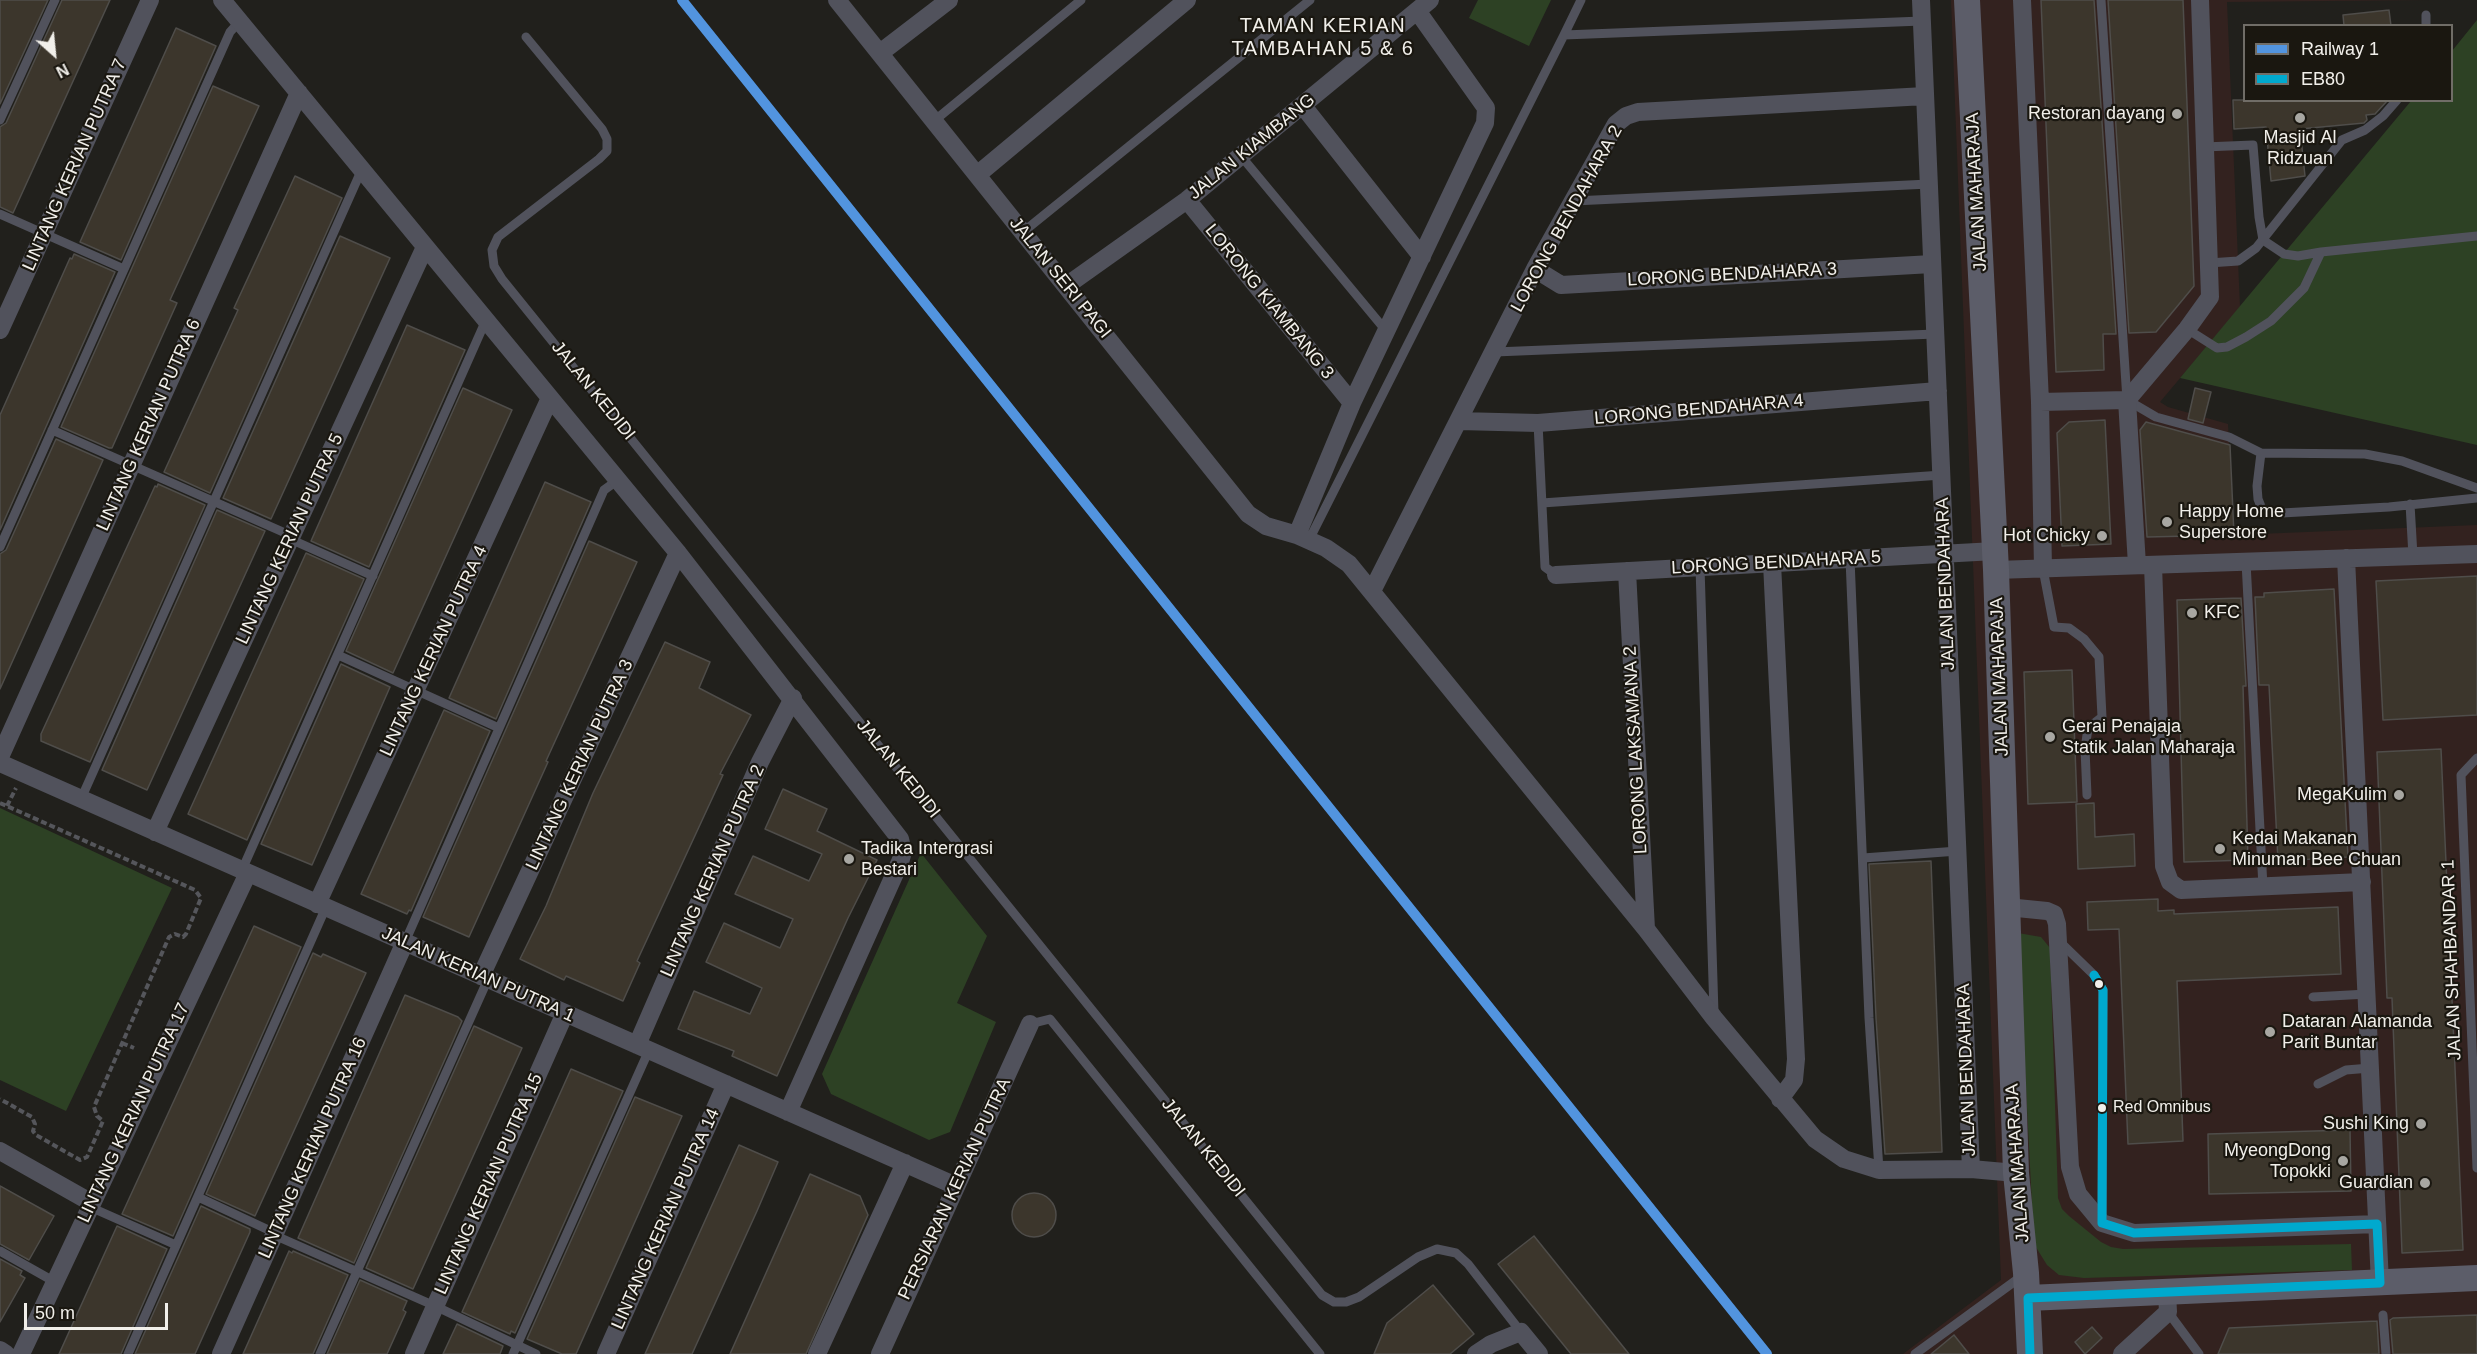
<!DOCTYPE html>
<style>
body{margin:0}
#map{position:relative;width:2477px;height:1354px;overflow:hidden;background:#21201c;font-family:Arial,sans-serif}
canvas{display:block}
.legend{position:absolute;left:2243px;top:24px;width:210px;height:78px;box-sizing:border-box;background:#1a1710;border:2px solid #706d67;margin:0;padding:8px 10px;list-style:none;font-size:18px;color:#f1efea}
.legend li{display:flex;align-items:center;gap:12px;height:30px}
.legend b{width:30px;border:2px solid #706d67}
.north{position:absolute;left:24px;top:24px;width:60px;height:60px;-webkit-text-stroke:4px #1a1710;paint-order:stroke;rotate:153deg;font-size:16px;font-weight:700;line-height:24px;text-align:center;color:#f1efea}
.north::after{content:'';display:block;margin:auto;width:21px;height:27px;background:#f1efea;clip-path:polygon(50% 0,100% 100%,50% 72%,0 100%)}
.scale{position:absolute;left:24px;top:1303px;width:144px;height:27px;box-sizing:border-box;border:3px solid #f1efea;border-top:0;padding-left:8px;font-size:18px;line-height:21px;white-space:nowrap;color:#f1efea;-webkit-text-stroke:4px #1a1710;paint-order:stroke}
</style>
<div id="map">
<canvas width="2477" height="1354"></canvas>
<ul class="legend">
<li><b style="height:8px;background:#5294df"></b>Railway 1</li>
<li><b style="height:8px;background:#00a9ce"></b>EB80</li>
</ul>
<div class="north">N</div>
<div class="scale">50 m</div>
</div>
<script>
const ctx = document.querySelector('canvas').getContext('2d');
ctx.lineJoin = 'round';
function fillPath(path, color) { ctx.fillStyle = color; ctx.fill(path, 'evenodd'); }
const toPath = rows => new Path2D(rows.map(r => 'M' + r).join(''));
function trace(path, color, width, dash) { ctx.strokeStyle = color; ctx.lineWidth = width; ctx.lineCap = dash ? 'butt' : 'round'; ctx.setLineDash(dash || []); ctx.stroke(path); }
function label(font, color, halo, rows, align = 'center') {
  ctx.font = font + ' Arial,sans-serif'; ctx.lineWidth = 4.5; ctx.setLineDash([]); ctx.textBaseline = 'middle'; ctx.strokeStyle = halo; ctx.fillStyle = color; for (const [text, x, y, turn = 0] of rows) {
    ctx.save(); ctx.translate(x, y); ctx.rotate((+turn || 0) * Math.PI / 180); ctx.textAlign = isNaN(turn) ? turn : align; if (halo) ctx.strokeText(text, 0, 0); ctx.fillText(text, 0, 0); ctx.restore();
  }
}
fillPath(toPath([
 [1951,0,2430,0,2227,2,2240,307,2160,402,2168,407,2228,424,2234,535,2477,525,2477,1354,1903,1354,2001,1280]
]), '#33221f');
fillPath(toPath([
 [1478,0,1551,0,1529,46,1469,18],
 [2477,20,2477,445,2180,378,2411,101,2452,100,2452,51],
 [0,808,172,888,66,1111,0,1080],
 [921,853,987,936,957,1003,996,1022,950,1132,929,1140,831,1094,822,1074],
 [2018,933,2041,937,2050,948,2058,1198,2062,1209,2069,1216,2101,1242,2111,1247,2123,1249,2351,1244,2352,1270,2084,1278,2059,1275,2047,1265,2034,1244]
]), '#2d4124');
const building = toPath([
 [0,0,48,0,0,104,0,0],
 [62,0,110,0,13,213,0,207,0,127,6,123,62,0],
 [2041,0,2094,0,2116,334,2103,334,2104,370,2056,372,2041,0],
 [2108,0,2183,0,2194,286,2156,332,2129,333,2108,0],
 [2389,10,2391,26,2344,26,2343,15,2389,10],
 [176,28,216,46,121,260,80,242,176,28],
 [213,86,259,106,170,300,177,303,112,448,109,448,61,427,213,86],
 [2233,100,2388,100,2375,114,2366,115,2367,120,2364,123,2300,129,2305,176,2271,181,2266,127,2234,129,2233,100],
 [295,176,342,198,210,493,164,472,238,310,234,308,295,176],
 [340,236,390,258,271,519,223,498,340,236],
 [74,254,115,272,0,530,0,415,70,258,72,259,74,254],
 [407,325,465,350,369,567,311,541,407,325],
 [463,388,512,410,393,673,346,651,463,388],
 [2195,388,2211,392,2203,423,2188,419,2195,388],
 [2105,420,2111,544,2062,546,2057,433,2069,422,2105,420],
 [2146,422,2230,445,2234,535,2147,537,2140,430,2146,422],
 [56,439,103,460,0,689,0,554,6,550,56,439],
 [545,482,591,502,496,719,449,698,545,482],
 [158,484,205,505,90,762,41,741,41,734,155,486,157,487,158,484],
 [217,510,265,531,147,790,102,770,217,510],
 [589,541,637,562,546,761,548,762,469,937,423,917,589,541],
 [306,553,364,579,247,840,188,814,306,553],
 [2477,576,2477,715,2383,720,2376,581,2477,576],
 [2334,589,2348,857,2278,861,2269,685,2259,685,2255,597,2264,597,2264,593,2334,589],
 [2241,598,2246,686,2243,686,2248,860,2184,862,2177,600,2241,598],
 [665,642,710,662,699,688,751,715,720,774,723,775,637,961,640,963,623,1001,566,976,564,980,520,959,546,906,593,793,665,642],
 [341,664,390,687,312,865,261,844,341,664],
 [2072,670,2077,802,2028,804,2024,672,2072,670],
 [444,710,490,731,411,911,409,910,407,914,361,894,444,710],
 [2441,749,2463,1250,2402,1253,2392,998,2387,998,2377,752,2441,749],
 [783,789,827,809,817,831,877,860,848,918,777,1076,732,1056,734,1051,678,1029,694,991,750,1014,762,988,706,962,724,923,780,948,793,919,735,894,753,856,809,881,822,854,765,829,783,789],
 [2094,803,2095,837,2134,834,2135,866,2078,869,2076,804,2094,803],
 [1931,861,1942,1152,1885,1154,1876,1018,1869,864,1931,861],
 [2158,899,2158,911,2174,910,2174,914,2338,907,2341,974,2177,981,2183,1141,2128,1144,2119,929,2088,930,2087,902,2158,899],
 [254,926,301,947,173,1236,122,1214,254,926],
 [313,953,321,957,323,954,366,973,255,1216,206,1194,313,953],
 [405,995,458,1017,462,1021,354,1263,298,1238,405,995],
 [474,1026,522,1048,413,1289,366,1268,474,1026],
 [571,1069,623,1091,515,1333,511,1331,510,1334,462,1312,571,1069],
 [635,1097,682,1116,576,1354,562,1354,527,1339,635,1097],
 [2350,1130,2351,1191,2209,1194,2208,1134,2350,1130],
 [739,1145,778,1162,757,1211,692,1354,645,1354,739,1145],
 [810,1174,860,1196,868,1215,806,1354,730,1354,810,1174],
 [0,1186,54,1216,29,1260,0,1244,0,1186],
 '1012 1215a22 22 0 1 1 44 0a22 22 0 1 1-44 0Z',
 [201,1206,250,1229,250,1232,195,1354,135,1354,201,1206],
 [117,1226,167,1249,121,1354,59,1354,117,1226],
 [1534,1236,1629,1354,1571,1354,1498,1264,1534,1236],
 [289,1251,292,1253,293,1251,348,1275,313,1354,243,1354,289,1251],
 [0,1259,22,1271,20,1275,25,1278,0,1322,0,1259],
 [360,1280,407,1301,403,1310,406,1312,387,1354,327,1354,360,1280],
 [1433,1285,1474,1334,1450,1354,1374,1354,1387,1323,1433,1285],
 [2477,1315,2477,1354,2393,1354,2390,1320,2393,1318,2477,1315],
 [2377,1321,2379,1354,2218,1354,2229,1328,2377,1321],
 [457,1324,503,1346,500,1354,443,1354,457,1324],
 [2092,1327,2102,1338,2085,1354,2075,1342,2092,1327],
 [1954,1335,1969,1354,1931,1354,1954,1335]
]);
fillPath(building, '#3c362c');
trace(building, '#4f4d4a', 1.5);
trace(toPath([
 [0,803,195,890,201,898,186,934,183,937,175,934,169,937,94,1107,97,1116,103,1121,87,1157,80,1160,36,1135,33,1131,35,1124,32,1117,0,1099],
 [7,806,16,788],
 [122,1043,134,1048]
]), '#55565b', 4, [6, 3]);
trace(toPath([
 [1581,0,1564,35,1922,21],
 [2101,0,2127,400,2156,417,2229,437,2261,453,2365,454,2402,461,2477,488],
 [2426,26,2426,15],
 [526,37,602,129,607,139,607,151,599,159,498,237,492,250,494,266,502,279,1322,1295,1334,1302,1346,1302,1359,1297,1418,1257,1437,1249,1456,1253,1468,1264,1521,1332],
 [0,120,55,0],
 [934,121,1081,0],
 [2204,147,2253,145,2259,217,2263,240,2284,254,2298,256,2321,252],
 [1241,156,1387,332],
 [1574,201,1929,184],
 [0,214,124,269],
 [1023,232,1310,0],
 [2209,263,2238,261,2256,248,2342,140,2365,130,2383,116,2397,100],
 [2187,329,2217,348,2227,347,2246,337,2271,321,2304,288,2321,252,2477,236],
 [1495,352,1935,334],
 [1538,423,1545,567,1556,575],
 [52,430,292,536],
 [2261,453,2257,486,2258,499,2264,514,2389,507,2477,498],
 [1542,503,1942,475],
 [2410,504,2413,556],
 [290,539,373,576],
 [1309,540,1564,35],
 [0,547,230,32,240,21],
 [1850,559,1869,1018,1879,1170],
 [2246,562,2263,887],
 [1700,567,1714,1013],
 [2043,569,2054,627,2069,628,2084,639,2099,657,2102,717,2088,728,2085,749,2087,795],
 [338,655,499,728],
 [2477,758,2461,775,2477,1168],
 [81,799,362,169],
 [1863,858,1958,851],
 [242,870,486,320],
 [2058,940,2094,975,2103,990,2102,1221],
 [405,942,604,490,618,480],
 [2313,997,2367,994],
 [1030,1024,1050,1019,1320,1354],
 [2318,1084,2346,1070,2370,1068],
 [198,1197,275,1233],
 [90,1207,176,1245],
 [274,1235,435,1306,536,1354],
 [0,1251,55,1282],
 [2168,1312,2199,1354],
 [2383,1315,2386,1354],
 [128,1354,326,907],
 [320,1354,488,979],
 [513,1354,649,1050],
 [1915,1354,2022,1276]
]), '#51525c', 9);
trace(toPath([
 [222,0,678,553,900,839,903,852,900,862,788,1112],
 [837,0,1248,514,1266,526,1297,535,1326,548,1349,564,1646,929,1714,1018,1815,1139,1844,1159,1879,1170,1971,1169,2016,1173],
 [1921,0,1971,1169],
 [2022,0,2040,402,2043,569],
 [880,53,949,0],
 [1303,106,1422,257],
 [977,175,1187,0],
 [1187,200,1352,403],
 [1535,269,1561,285,1932,264],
 [1066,286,1187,200,1430,0],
 [0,330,150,0],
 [2040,402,2127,400],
 [1459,421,1538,423,1938,391],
 [1297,535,1352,403,1485,123,1486,108,1418,12],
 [2346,558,2380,1283],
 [1772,563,1796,1059,1794,1080,1780,1099],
 [2137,565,2127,400,2187,329,2210,297,2200,0],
 [2153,565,2164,866,2170,882,2181,890,2362,882],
 [1996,570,2477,554],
 [1627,571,1646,929],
 [1556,575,1995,551],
 [1372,591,1535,269,1616,124,1626,116,1638,112,1925,96],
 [0,757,299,93],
 [0,763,956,1186],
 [155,832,425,247],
 [317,904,550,398],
 [2007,907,2047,911,2054,914,2057,924,2070,1167,2078,1194,2102,1223,2134,1233,2377,1224],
 [481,976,678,553],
 [637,1045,760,762,793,698],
 [0,1151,92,1203],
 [0,1350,6,1354],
 [21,1354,248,873],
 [221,1354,405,942],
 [414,1354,565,1013],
 [606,1354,726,1084],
 [817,1354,905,1163],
 [880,1354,1030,1024],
 [1476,1354,1491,1344,1521,1332,1539,1354],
 [2122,1354,2168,1312,2167,1292]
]), '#51525c', 18);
trace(toPath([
 [1967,0,1996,570,2016,1173,2026,1273,2030,1354],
 [2028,1298,2477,1278]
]), '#5c5d69', 26);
trace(toPath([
 [2030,1354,2028,1298,2380,1283,2377,1224,2134,1233,2102,1223,2103,990,2094,975]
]), '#00a9ce', 9);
trace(toPath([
 [682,0,1767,1354]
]), '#5294df', 10);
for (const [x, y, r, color] of [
 [2177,114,6,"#a8a7a2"],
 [2300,118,6,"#a8a7a2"],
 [2167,522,6,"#a8a7a2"],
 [2102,536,6,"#a8a7a2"],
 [2192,613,6,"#a8a7a2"],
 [2050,737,6,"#a8a7a2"],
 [2399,795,6,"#a8a7a2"],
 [2220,849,6,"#a8a7a2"],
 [849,859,6,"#a8a7a2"],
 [2099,984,5,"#f1efea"],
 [2270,1032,6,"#a8a7a2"],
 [2102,1108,5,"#f1efea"],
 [2421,1124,6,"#a8a7a2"],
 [2343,1161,6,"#a8a7a2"],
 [2425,1183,6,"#a8a7a2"]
]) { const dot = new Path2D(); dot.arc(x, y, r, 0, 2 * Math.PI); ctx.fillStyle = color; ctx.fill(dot); trace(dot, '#1a1710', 2); }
label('16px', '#f1efea', '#1a1710', [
 ["Red Omnibus",2113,1108]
], 'left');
label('18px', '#f1efea', '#1a1710', [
 ["Restoran dayang",2165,114],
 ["Masjid Al",2300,138,"center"],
 ["Ridzuan",2300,159,"center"],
 ["Happy Home",2179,512,"left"],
 ["Superstore",2179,533,"left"],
 ["Hot Chicky",2090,536],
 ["KFC",2204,613,"left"],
 ["Gerai Penajaja",2062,727,"left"],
 ["Statik Jalan Maharaja",2062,748,"left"],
 ["MegaKulim",2387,795],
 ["Kedai Makanan",2232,839,"left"],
 ["Minuman Bee Chuan",2232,860,"left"],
 ["Tadika Intergrasi",861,849,"left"],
 ["Bestari",861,870,"left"],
 ["Dataran Alamanda",2282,1022,"left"],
 ["Parit Buntar",2282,1043,"left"],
 ["Sushi King",2409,1124],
 ["MyeongDong",2331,1151],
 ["Topokki",2331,1172],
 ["Guardian",2413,1183]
], 'right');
label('18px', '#f1efea', '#1a1710', [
 ["JALAN KIAMBANG",1252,147,-39],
 ["LINTANG KERIAN PUTRA 7",75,165,-66],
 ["JALAN MAHARAJA",1977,192,-93],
 ["LORONG BENDAHARA 2",1567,219,-61],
 ["LORONG BENDAHARA 3",1732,275,-3],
 ["JALAN SERI PAGI",1060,278,51],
 ["LORONG KIAMBANG 3",1269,302,51],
 ["JALAN KEDIDI",593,391,51],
 ["LORONG BENDAHARA 4",1699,410,-5],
 ["LINTANG KERIAN PUTRA 6",149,425,-66],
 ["LINTANG KERIAN PUTRA 5",290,539,-65],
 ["LORONG BENDAHARA 5",1776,563,-3],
 ["JALAN BENDAHARA",1946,584,-92],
 ["LINTANG KERIAN PUTRA 4",434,651,-65],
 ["JALAN MAHARAJA",2000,677,-92],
 ["LORONG LAKSAMANA 2",1636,750,-93],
 ["LINTANG KERIAN PUTRA 3",580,765,-65],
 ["JALAN KEDIDI",898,769,51],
 ["LINTANG KERIAN PUTRA 2",713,871,-66],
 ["JALAN SHAHBANDAR 1",2452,960,-92],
 ["JALAN KERIAN PUTRA 1",478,975,24],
 ["JALAN BENDAHARA",1967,1070,-92],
 ["LINTANG KERIAN PUTRA 17",134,1113,-65],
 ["LINTANG KERIAN PUTRA 16",313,1148,-66],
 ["JALAN KEDIDI",1203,1148,51],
 ["JALAN MAHARAJA",2018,1163,-94],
 ["LINTANG KERIAN PUTRA 15",489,1184,-66],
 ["PERSIARAN KERIAN PUTRA",955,1189,-65],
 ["LINTANG KERIAN PUTRA 14",666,1219,-66]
]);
ctx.letterSpacing = '1.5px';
label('20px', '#f1efea', '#1a1710', [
 ["TAMAN KERIAN",1323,26],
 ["TAMBAHAN 5 & 6",1323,49]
]);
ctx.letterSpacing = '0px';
</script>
